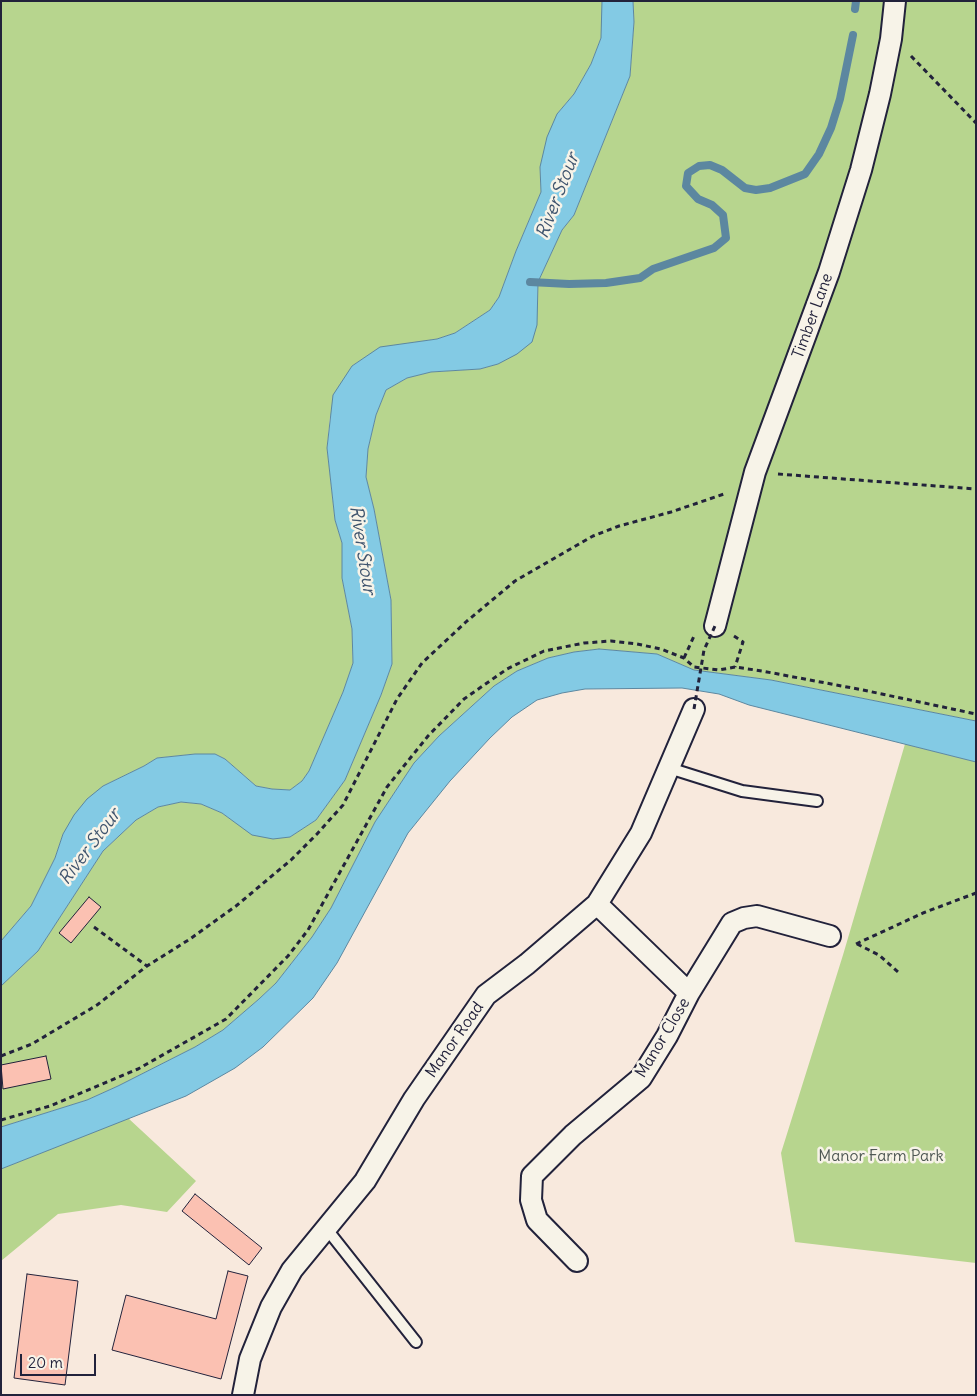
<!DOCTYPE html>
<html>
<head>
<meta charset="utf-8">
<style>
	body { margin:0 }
	#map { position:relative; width:977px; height:1396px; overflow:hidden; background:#f8e9dd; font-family:Delius,sans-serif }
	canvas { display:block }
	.frame { position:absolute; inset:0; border:2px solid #22223b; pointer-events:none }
	.scale { position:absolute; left:20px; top:1354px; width:76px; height:22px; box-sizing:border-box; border:2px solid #22223b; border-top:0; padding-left:6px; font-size:15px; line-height:18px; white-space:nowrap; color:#22223b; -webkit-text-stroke:4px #f7f3e8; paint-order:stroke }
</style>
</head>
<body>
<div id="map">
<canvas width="977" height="1396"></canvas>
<div class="frame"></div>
<div class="scale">20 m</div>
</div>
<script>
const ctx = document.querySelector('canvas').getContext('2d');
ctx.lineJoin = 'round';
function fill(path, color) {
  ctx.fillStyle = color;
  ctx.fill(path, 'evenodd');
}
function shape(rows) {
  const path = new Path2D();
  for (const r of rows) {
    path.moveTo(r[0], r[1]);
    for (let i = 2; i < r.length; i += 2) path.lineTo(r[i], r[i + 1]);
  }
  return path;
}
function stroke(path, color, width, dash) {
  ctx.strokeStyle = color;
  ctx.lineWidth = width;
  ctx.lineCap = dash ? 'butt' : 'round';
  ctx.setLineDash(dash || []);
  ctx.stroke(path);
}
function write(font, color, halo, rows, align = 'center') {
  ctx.font = font + ' Delius,sans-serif';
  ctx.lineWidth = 5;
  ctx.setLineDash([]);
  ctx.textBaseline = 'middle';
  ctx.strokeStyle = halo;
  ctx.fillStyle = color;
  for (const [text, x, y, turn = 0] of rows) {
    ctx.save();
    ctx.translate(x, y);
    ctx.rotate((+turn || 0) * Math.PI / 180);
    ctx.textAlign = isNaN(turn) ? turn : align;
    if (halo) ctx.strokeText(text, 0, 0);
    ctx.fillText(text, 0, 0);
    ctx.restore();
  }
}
fill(shape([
	[1,1,602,1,603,12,601,38,591,64,574,94,557,114,540,167,541,192,516,251,499,297,490,310,455,333,437,339,380,348,352,366,330,417,327,448,330,474,335,520,342,543,342,578,352,629,353,663,343,692,309,771,302,781,290,790,272,789,256,786,225,759,215,754,195,754,157,758,144,766,103,786,63,834,55,858,31,906,1,941],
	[633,1,976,1,976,721,771,680,694,670,657,654,599,649,574,652,548,658,517,671,494,686,439,736,414,763,375,822,331,908,312,937,276,983,259,999,223,1030,195,1047,118,1086,87,1100,1,1127,1,986,38,951,103,851,136,820,158,807,181,802,201,804,222,813,253,835,290,837,316,820,345,780,381,695,392,664,391,600,374,509,366,477,368,449,376,415,386,390,407,378,431,372,480,369,498,364,538,305,538,282,562,230,574,215,630,76,634,22],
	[905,744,976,762,976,1263,795,1242,781,1153,843,955],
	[128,1118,196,1181,167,1212,121,1205,58,1214,1,1261,1,1169]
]), '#b7d58e');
const water = shape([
	[602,1,633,1,634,22,630,76,574,215,562,230,538,282,537,325,532,342,517,354,498,364,480,369,431,372,407,378,386,390,376,415,368,449,366,477,374,509,391,600,392,664,381,695,345,780,316,820,290,837,273,839,252,835,222,813,201,804,181,802,158,807,136,820,103,851,38,951,1,986,1,941,31,906,55,858,63,834,74,815,87,799,103,786,144,766,157,758,195,754,215,754,225,759,256,786,272,789,290,790,302,781,309,771,343,692,353,663,352,629,342,578,342,543,335,520,327,448,333,395,352,366,380,347,437,339,455,333,490,310,499,297,516,251,541,192,540,167,547,137,557,114,574,94,591,64,601,38,602,1],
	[599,649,657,654,694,670,771,680,976,721,976,762,749,705,719,694,682,688,585,689,562,693,537,700,512,717,490,738,450,781,408,833,337,963,313,998,263,1047,235,1068,186,1096,1,1169,1,1127,87,1100,118,1086,195,1047,223,1030,259,999,276,983,312,937,331,908,375,822,414,763,439,736,494,686,517,671,548,658,574,652,599,649]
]);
fill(water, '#83cae4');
stroke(water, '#5c87a0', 1);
stroke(shape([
	[855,9,856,1],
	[530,282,569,284,606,283,640,278,653,269,714,248,726,238,723,215,712,205,698,199,686,186,688,173,699,166,710,165,722,170,745,188,756,190,770,188,805,174,819,154,831,128,840,99,853,35]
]), '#5c87a0', 8);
const building = shape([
	[89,897,101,907,71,943,59,933,89,897],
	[46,1056,51,1079,3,1089,1,1065,46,1056],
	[195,1194,262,1248,249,1265,182,1211,195,1194],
	[228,1271,248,1276,221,1379,112,1350,126,1295,216,1319,228,1271],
	[27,1274,78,1281,65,1385,14,1378,27,1274]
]);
fill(building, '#fbc1b2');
stroke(building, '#22223b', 1);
const service = shape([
	[669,768,742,791,817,801],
	[326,1228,416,1342]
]);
const minor = shape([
	[715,626,755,472,829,272,861,170,880,94,891,39,895,1],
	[597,904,689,993],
	[577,1261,537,1220,531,1200,532,1176,573,1135,641,1078,667,1036,689,993,732,923,744,918,757,916,830,936],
	[243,1395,250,1359,271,1307,292,1270,365,1181,414,1099,486,995,527,964,597,904,641,833,694,709]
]);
stroke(service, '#22223b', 14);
stroke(minor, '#22223b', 24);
stroke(shape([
	[911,56,976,123],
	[778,474,976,489],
	[734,636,743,642,735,667],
	[684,658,694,636],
	[94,927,147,966],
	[856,944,923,913,976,893],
	[857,944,879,955,898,972],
	[1,1056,32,1044,97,1005,147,966,190,939,236,906,291,860,317,834,343,805,397,699,422,663,467,621,515,581,593,536,619,526,671,512,727,493],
	[1,1120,50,1106,138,1069,226,1019,288,956,308,930,387,787,428,736,464,699,507,669,544,651,584,643,611,641,637,644,661,649,684,658,694,667,719,670,735,667,762,671,863,690,976,714]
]), '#22223b', 3, [5, 4]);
stroke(service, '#f7f3e8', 10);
stroke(minor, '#f7f3e8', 20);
stroke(shape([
	[694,709,704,650,715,626]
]), '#22223b', 3, [5, 4]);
write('16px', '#22223b', '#f7f3e8', [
	["Timber Lane",813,316,-70],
	["Manor Close",663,1038,-59],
	["Manor Road",455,1040,-55]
]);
write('16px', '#4f5854', '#f7f3e8', [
	["Manor Farm Park",881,1156]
]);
write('italic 18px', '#3f546e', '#f7f3e8', [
	["River Stour",558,196,-69],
	["River Stour",362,550,81],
	["River Stour",90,847,-53]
]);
</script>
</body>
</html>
